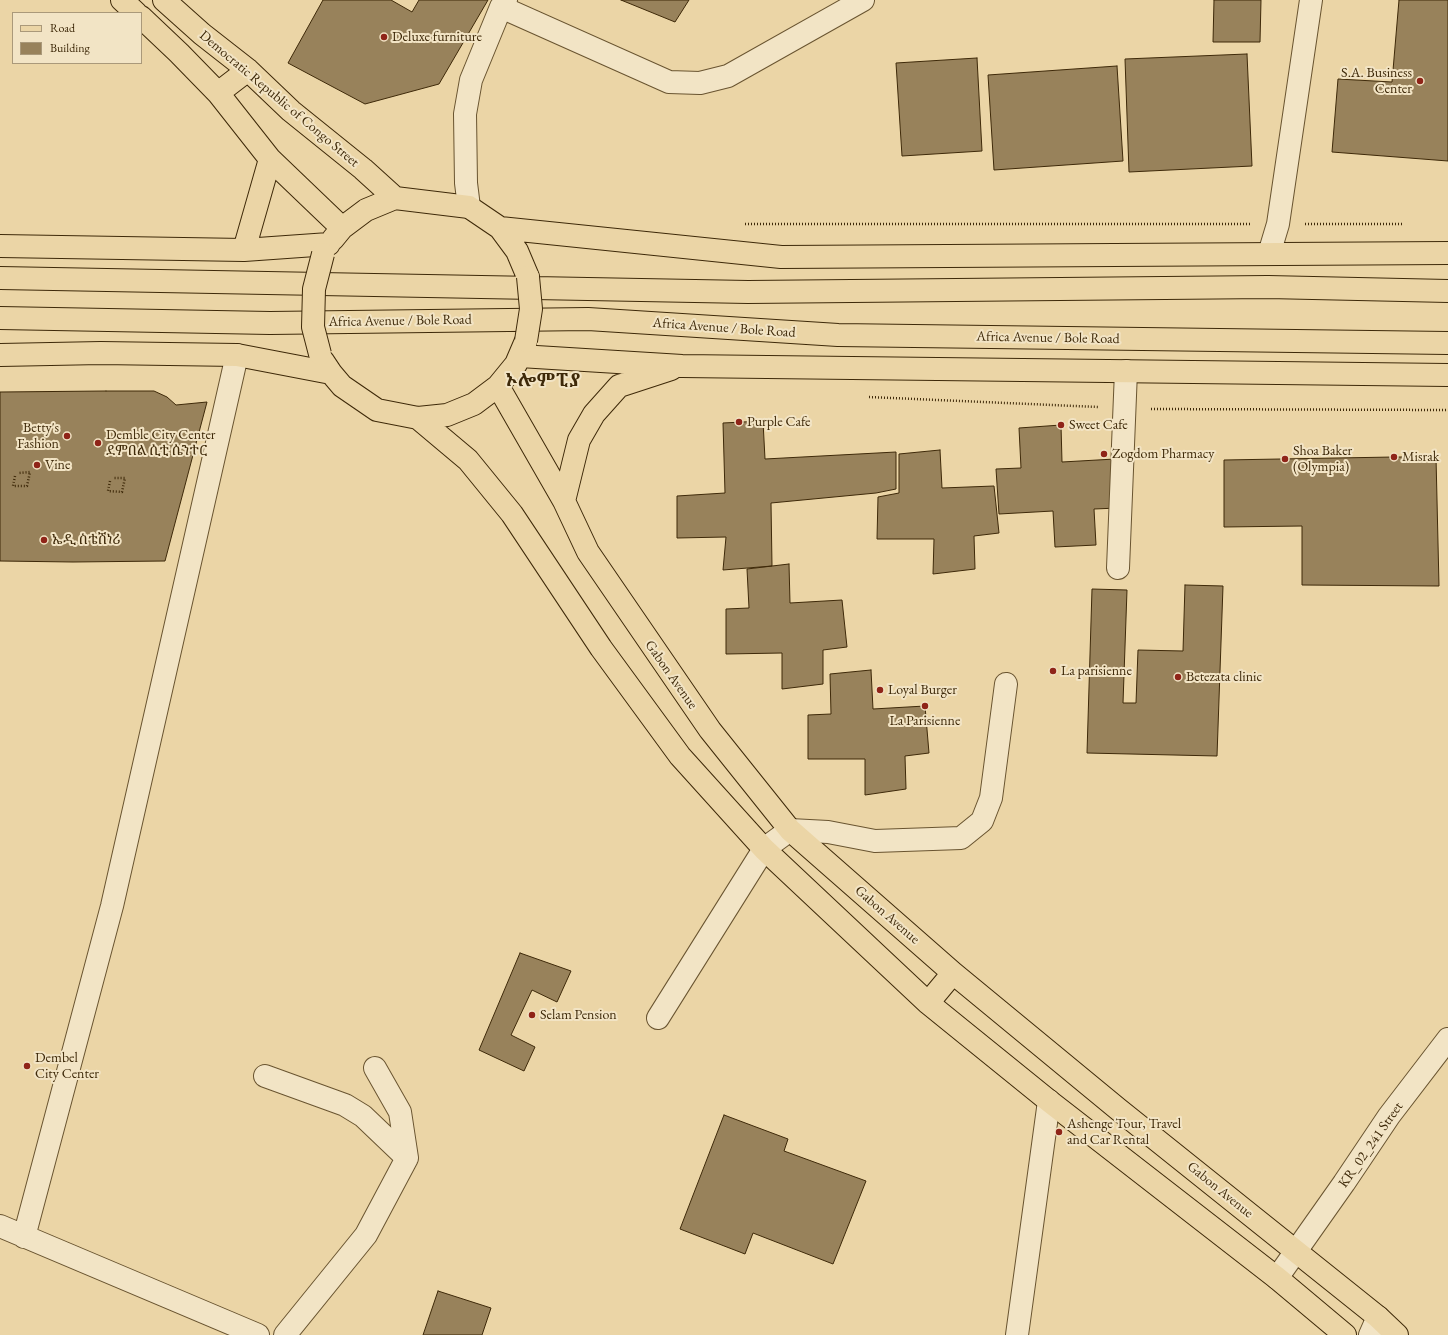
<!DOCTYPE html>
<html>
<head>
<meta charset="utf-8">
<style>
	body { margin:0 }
	#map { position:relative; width:1448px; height:1335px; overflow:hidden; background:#ebd5a6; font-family:"EB Garamond",serif }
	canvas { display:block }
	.legend { position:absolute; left:12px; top:12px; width:130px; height:52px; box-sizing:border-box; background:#f2e4c5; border:1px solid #aa997a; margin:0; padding:5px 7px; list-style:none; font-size:12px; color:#3e2909 }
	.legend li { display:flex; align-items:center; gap:8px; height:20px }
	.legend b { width:20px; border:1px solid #aa997a }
</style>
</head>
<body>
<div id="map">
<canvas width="1448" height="1335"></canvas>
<ul class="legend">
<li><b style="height:5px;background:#ebd5a6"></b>Road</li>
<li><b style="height:11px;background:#98825b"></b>Building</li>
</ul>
</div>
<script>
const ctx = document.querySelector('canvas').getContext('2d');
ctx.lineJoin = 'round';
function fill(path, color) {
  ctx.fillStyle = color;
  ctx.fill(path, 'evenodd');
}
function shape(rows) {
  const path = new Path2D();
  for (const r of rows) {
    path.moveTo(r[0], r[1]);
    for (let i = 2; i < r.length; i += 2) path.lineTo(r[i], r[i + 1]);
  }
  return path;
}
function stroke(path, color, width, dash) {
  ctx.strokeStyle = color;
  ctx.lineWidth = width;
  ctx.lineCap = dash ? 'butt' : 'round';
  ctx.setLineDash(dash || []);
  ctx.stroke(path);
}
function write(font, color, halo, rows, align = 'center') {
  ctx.font = font + ' "EB Garamond","Noto Serif Ethiopic",serif';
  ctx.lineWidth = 4;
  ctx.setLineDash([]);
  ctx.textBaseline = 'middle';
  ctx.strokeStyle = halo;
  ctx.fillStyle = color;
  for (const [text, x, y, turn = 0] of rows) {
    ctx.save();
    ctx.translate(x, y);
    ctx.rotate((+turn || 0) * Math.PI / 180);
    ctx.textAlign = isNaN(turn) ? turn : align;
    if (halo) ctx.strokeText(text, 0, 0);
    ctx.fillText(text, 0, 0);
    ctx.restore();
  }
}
const building = shape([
	[323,0,391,0,412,12,419,0,488,0,439,84,365,104,288,63,323,0],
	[621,0,689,0,675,22,621,0],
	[1214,0,1261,0,1260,42,1213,42,1214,0],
	[1399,0,1448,0,1448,161,1332,152,1338,79,1392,82,1399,0],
	[1247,54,1252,166,1129,172,1125,59,1247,54],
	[977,58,982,151,902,156,896,63,977,58],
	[1117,66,1123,161,994,170,988,75,1117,66],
	[106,391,154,391,167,397,176,405,207,402,165,561,73,562,0,561,0,392,106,391],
	[763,421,765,459,896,452,896,489,876,493,771,503,772,566,723,570,726,537,677,538,677,496,725,493,723,423,763,421],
	[1061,425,1062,462,1115,459,1118,508,1094,509,1096,545,1055,547,1053,511,999,514,996,469,1021,468,1019,428,1061,425],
	[940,450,942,488,994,486,999,533,974,536,975,569,933,574,934,539,877,539,878,497,899,493,899,454,940,450],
	[1394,457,1436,457,1439,586,1302,585,1302,526,1224,527,1224,460,1394,457],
	[789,564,790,603,842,600,847,647,823,650,823,684,782,689,782,653,726,654,726,609,749,608,747,569,789,564],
	[1185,585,1223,586,1217,756,1087,753,1092,589,1127,590,1123,703,1136,703,1138,650,1183,651,1185,585],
	[871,670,873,709,925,706,929,753,905,756,906,789,865,795,865,759,808,759,808,715,831,714,830,674,871,670],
	[520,953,571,971,557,1002,532,990,511,1035,535,1047,524,1071,479,1050,520,953],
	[724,1115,788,1139,784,1151,866,1181,833,1264,753,1233,745,1254,680,1229,724,1115],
	[438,1291,491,1308,482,1335,423,1335,438,1291]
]);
fill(building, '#98825b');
stroke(building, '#3e2909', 1);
const minor = shape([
	[501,7,669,82,700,83,728,76,863,0],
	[469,207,466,183,465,114,471,80,501,7,506,0],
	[1269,254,1278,224,1311,0],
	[1118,568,1126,371],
	[658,1018,764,849,790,830,828,832,875,841,961,838,982,821,991,798,1006,684],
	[265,1076,345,1105,363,1116,407,1158],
	[0,1226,258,1335],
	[24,1237,112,906,237,355],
	[1277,1278,1344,1183,1389,1116,1448,1039],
	[285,1335,366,1235,407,1158,400,1112,375,1068],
	[1017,1335,1049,1101],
	[1370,1335,1378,1317]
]);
const major = shape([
	[122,0,136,13],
	[164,0,202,34,248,70,291,111,363,169,395,198],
	[141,17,179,53,218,93,270,159,342,228],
	[218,93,248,70],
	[500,228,781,257,1448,253],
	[333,239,342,228,366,210,395,198,469,207,500,228,517,251,528,277],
	[0,246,244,250,329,244],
	[244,250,270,159],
	[0,278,748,292,1268,287,1448,291],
	[0,318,270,323,588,319,838,335,1448,343],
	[0,355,101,353,237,355,331,373],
	[520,356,682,366,1448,375],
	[323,361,331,373,342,386,377,410,418,418,447,415,474,404,498,386,516,364,525,343],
	[498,386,564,501,588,552,710,730,790,830,953,973,1118,1109,1378,1317,1397,1335],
	[418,418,468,460,512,514,601,648,680,756,764,849,928,1003,1049,1101,1277,1278,1345,1335],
	[564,501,579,440,594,414,619,386,671,369],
	[928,1003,953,973]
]);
stroke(minor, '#695430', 24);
stroke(major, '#3e2909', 24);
stroke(shape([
	[745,224,1250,224],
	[1305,224,1402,224],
	[869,397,1098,407],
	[1151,409,1448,410],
	[15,476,13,486,27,486,30,472,19,473],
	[110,481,108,491,122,492,125,478,114,478]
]), '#3e2909', 2.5, [1, 2]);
stroke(minor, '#f2e4c5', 22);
stroke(major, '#ebd5a6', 22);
const majorBridge = shape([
	[526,341,531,309,528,277],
	[320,354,313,327,314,289,323,254]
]);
stroke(majorBridge, '#3e2909', 24, []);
stroke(majorBridge, '#ebd5a6', 22);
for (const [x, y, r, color] of [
	[384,37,4,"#8f2418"],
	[1420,81,4,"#8f2418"],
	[739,422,4,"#8f2418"],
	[1061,425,4,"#8f2418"],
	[67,436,4,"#8f2418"],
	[98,443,4,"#8f2418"],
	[1104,454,4,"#8f2418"],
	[1394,457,4,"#8f2418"],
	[1285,459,4,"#8f2418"],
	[37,465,4,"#8f2418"],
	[44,540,4,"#8f2418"],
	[1053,671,4,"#8f2418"],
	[1178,677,4,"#8f2418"],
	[880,690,4,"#8f2418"],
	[925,706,4,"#8f2418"],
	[532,1015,4,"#8f2418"],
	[27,1066,4,"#8f2418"],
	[1059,1132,4,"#8f2418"]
]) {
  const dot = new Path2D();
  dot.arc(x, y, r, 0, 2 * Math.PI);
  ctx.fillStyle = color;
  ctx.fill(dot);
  stroke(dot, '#f2e4c5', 1.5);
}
write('14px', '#3e2909', '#f2e4c5', [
	["Deluxe furniture",392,37],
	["S.A. Business",1412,73,"right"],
	["Center",1412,89,"right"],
	["Purple Cafe",747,422],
	["Sweet Cafe",1069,425],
	["Betty's",59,428,"right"],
	["Fashion",59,444,"right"],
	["Demble City Center",106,435],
	["ደምበል ሲቲ ሴንተር",106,451],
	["Shoa Baker",1293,451],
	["(Olympia)",1293,467],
	["Zogdom Pharmacy",1112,454],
	["Misrak",1402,457],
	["Vine",45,465],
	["ኤዲ ስቴሽነሪ",52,540],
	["La parisienne",1061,671],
	["Betezata clinic",1186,677],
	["Loyal Burger",888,690],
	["La Parisienne",925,721,"center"],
	["Selam Pension",540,1015],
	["Dembel",35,1058],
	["City Center",35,1074],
	["Ashenge Tour, Travel",1067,1124],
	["and Car Rental",1067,1140]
], 'left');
write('14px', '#3e2909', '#f2e4c5', [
	["Democratic Republic of Congo Street",279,99,40],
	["Africa Avenue / Bole Road",400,321,-1],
	["Africa Avenue / Bole Road",724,328,4],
	["Africa Avenue / Bole Road",1048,338,1],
	["Gabon Avenue",671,675,55],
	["Gabon Avenue",887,915,41],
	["KR_02_241 Street",1371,1145,-55],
	["Gabon Avenue",1220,1190,39]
]);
write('bold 18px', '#3e2909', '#f2e4c5', [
	["ኦሎምፒያ",543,381]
]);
</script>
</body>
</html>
